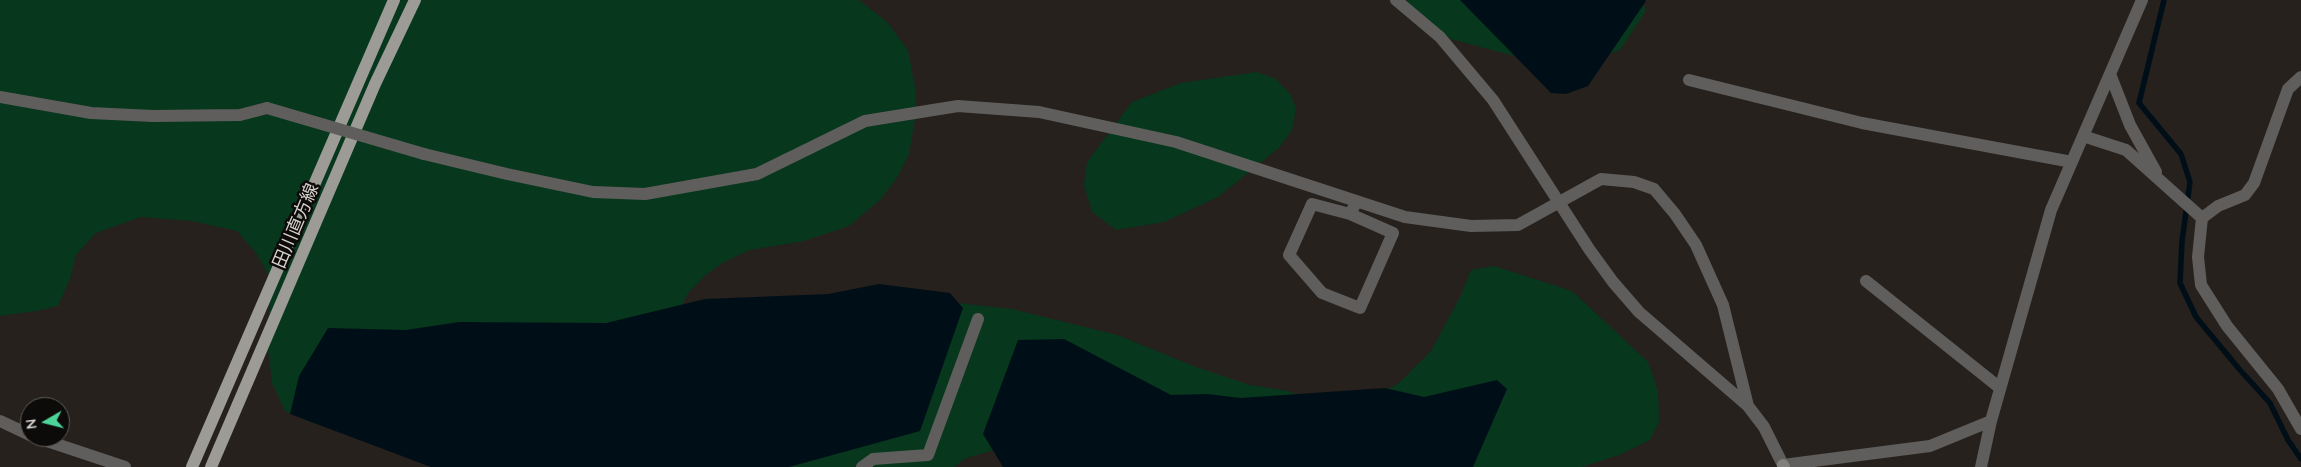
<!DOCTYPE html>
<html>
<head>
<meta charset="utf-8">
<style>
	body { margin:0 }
	#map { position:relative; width:2301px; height:467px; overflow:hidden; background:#26211d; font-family:Quicksand,sans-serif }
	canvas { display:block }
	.north { position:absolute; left:20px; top:397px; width:50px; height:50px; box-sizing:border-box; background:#0d0b09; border:1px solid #5d5b59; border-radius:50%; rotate:262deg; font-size:14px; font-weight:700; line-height:20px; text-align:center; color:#d6d2d0 }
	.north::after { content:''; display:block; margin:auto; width:18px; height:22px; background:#4cd49b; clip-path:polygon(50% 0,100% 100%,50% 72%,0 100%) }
</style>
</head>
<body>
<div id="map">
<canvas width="2301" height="467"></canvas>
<div class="north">N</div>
</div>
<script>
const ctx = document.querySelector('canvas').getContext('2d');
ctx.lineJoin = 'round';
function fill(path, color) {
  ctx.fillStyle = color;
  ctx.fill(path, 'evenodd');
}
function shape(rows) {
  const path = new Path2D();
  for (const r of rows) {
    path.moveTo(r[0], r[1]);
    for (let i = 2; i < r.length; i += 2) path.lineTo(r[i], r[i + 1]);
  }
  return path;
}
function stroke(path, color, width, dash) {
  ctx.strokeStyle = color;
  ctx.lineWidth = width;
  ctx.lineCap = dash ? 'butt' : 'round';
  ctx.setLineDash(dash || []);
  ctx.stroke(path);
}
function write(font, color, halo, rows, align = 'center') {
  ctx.font = font + ' Quicksand,"Noto Sans JP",sans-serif';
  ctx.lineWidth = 5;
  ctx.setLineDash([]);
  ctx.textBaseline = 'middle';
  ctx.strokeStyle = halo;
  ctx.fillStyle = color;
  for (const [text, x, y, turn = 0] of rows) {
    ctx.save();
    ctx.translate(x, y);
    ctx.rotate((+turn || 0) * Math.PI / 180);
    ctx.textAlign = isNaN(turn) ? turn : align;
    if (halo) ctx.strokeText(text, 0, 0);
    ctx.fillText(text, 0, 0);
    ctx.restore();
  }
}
fill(shape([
	[0,0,859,0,888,23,908,50,916,93,915,119,909,154,897,178,881,199,849,226,804,241,750,250,724,262,706,275,688,293,656,361,422,444,315,424,285,411,272,383,268,349,270,277,256,253,237,231,192,221,141,217,96,233,76,255,70,279,58,306,36,311,0,316],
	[1407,0,1642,0,1646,11,1620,50,1607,55,1525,59,1451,39,1412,11],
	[1257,72,1276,79,1291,95,1296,109,1292,130,1279,148,1218,197,1164,222,1116,230,1092,212,1084,185,1087,162,1132,102,1181,83],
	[1494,266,1572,291,1648,362,1658,391,1659,422,1650,440,1619,455,1582,467,1173,467,1003,447,964,459,954,467,664,467,957,303,1012,309,1117,335,1196,367,1250,385,1288,391,1319,404,1363,403,1399,383,1431,351,1460,297,1471,270]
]), '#07371c');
fill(shape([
	[1460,0,1645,0,1646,1,1588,86,1566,94,1551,93],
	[879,284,950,293,963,308,920,431,789,467,431,467,290,414,299,376,328,328,406,330,459,322,606,323,705,299,828,294],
	[1064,339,1171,395,1207,394,1241,398,1385,388,1424,397,1497,380,1507,389,1473,467,1003,467,983,434,1018,340]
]), '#000f17');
stroke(shape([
	[2164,0,2139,103,2181,154,2190,182,2182,241,2180,283,2196,317,2240,370,2270,403,2288,440,2301,459]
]), '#000f17', 5.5);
stroke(shape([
	[1396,0,1440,37,1493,100,1589,249,1613,282,1639,312,1748,406,1764,427,1783,465,1930,446,1991,421],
	[2110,74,2130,125,2156,172],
	[1689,80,1862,123,2072,162],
	[0,97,91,113,153,116,240,115,267,108],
	[2083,136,2126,150,2202,218,2198,257,2201,285,2227,326,2278,389,2301,429],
	[424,154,507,174,593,192,645,194,757,174,865,121,958,106,1039,112,1176,142,1405,217,1471,226,1518,225,1601,179,1634,182,1654,189,1675,214,1696,245,1723,305,1748,406],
	[1350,214,1393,233,1360,308,1322,293,1289,255,1312,204,1350,214,1357,201],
	[2202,218,2218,206,2245,195,2254,183,2288,89,2301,77],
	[1866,281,2000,388],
	[0,421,30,435],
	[35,437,125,467],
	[862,467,873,459,928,455,978,319],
	[1981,467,1991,421,2051,210,2142,0]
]), '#5f5e5c', 12);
stroke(shape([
	[1783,465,1784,467]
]), '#82807c', 12);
stroke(shape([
	[192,467,394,0],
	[211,467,375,84,415,0]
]), '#9c9b95', 12);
stroke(shape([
	[267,108,424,154]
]), '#5f5e5c', 12);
write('18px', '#d6d2d0', '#0d0b09', [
	["田川直方線",296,226,-67]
]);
</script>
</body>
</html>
